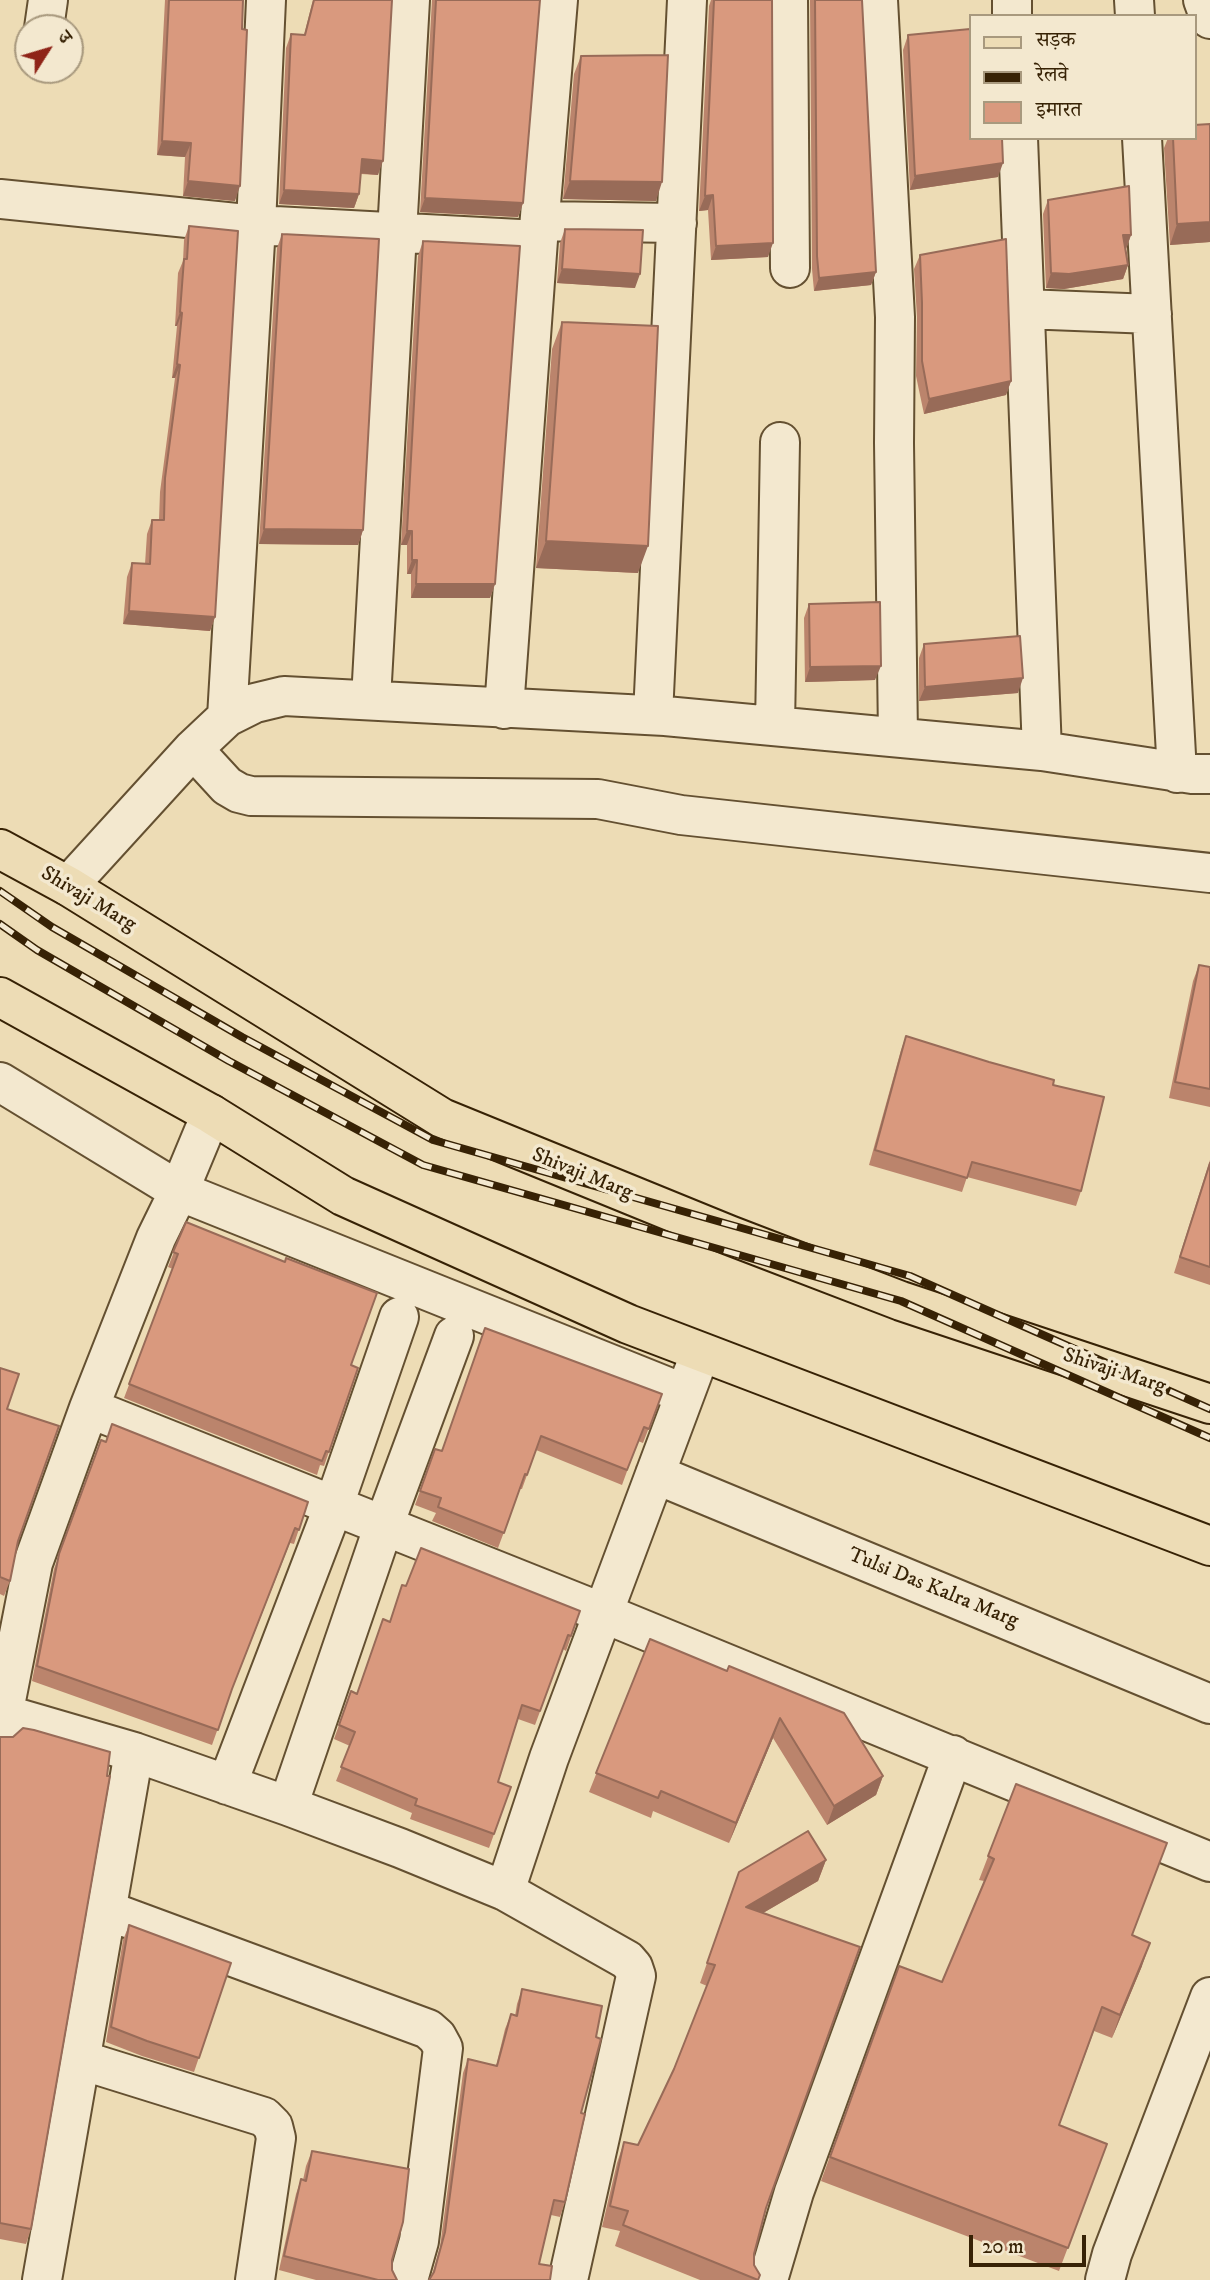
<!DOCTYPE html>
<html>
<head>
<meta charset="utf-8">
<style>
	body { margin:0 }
	#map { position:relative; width:1210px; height:2280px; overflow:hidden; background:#eddcb5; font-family:"IM FELL DW Pica","Noto Serif Devanagari",serif }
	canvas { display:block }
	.legend { position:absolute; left:969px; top:14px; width:228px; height:126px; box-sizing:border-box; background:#f3e8cf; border:2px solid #a8997e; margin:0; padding:9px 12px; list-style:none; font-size:21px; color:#372205 }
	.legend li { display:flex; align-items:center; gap:14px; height:35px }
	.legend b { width:35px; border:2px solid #a8997e }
	.north { position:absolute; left:14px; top:14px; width:70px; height:70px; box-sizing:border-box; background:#f3e8cf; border:2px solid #a8997e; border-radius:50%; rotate:53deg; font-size:19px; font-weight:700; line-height:28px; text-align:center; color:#372205 }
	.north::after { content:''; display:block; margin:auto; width:24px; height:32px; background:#8f2418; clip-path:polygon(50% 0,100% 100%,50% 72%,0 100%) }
	.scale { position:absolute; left:969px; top:2235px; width:117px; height:32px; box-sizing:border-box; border:4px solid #372205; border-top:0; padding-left:9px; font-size:21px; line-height:24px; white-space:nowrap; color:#372205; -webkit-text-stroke:5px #f3e8cf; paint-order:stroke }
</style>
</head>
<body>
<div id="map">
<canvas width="1210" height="2280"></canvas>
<ul class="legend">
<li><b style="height:9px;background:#eddcb5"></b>सड़क</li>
<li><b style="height:9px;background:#372205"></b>रेलवे</li>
<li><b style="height:19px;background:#d9997e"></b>इमारत</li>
</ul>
<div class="north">उ</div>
<div class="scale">20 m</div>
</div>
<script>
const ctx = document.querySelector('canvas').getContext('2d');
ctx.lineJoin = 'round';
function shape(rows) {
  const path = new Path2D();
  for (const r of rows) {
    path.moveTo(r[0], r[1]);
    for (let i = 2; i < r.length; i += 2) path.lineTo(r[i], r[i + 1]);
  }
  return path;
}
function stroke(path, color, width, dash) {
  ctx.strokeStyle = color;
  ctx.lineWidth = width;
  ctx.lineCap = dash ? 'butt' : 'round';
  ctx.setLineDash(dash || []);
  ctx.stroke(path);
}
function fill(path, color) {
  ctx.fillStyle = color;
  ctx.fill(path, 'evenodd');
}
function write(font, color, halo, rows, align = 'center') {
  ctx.font = font + ' "IM FELL DW Pica",serif';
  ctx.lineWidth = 7;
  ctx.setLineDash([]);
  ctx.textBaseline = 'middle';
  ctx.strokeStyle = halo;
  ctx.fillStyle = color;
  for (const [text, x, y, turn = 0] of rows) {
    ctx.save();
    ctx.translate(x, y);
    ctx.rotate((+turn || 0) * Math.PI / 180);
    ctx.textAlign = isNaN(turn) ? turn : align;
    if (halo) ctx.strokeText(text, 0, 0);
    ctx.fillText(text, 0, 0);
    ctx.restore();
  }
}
const minor = shape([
	[788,0,790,268],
	[878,0,895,317,894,443,898,736],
	[1012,0,1012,16],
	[1134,0,1135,16],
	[1203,0,1210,19],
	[44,28,48,0],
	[1018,138,1042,751],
	[1142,138,1177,773],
	[0,199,256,225,538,240],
	[540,221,677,223],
	[1024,309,1152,314],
	[371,699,410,0],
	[504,709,538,240,558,0],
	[653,715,687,0],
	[227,717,256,225,266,0],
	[775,726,780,442],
	[193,749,227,786,239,793,251,796,598,799,681,815,1210,873],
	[68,886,193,749,227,717,255,703,284,696,665,716,1042,751,1192,774,1210,774],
	[0,1082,179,1191,685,1394],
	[89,1408,603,1613,1210,1862],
	[655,1474,1210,1704],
	[0,1713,134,1752,288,1806,400,1848,505,1891,627,1960,633,1967,636,1976,568,2280],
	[0,1731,33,1563,89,1408,156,1238,179,1191,211,1114],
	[227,1785,334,1505,399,1317],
	[288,1806,384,1525,454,1336],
	[505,1891,549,1758,694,1370],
	[106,1910,428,2029,437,2037,443,2048,419,2241,408,2280],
	[81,2060,264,2117,273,2126,276,2138,255,2280],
	[42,2280,134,1752],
	[768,2280,794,2192,953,1755],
	[1105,2280,1112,2254,1210,1997]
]);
const major = shape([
	[0,849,68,886,442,1118,729,1235,901,1301,1210,1404],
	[0,997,211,1114,343,1196,628,1324,1210,1546]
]);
stroke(minor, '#645031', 42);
stroke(major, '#372205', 42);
stroke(minor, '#f3e8cf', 38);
stroke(major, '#eddcb5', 38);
const rail = shape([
	[0,891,52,927,242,1037,433,1140,910,1276,1210,1409],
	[0,924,37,950,229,1061,423,1165,901,1301,1210,1438]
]);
stroke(rail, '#372205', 8);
stroke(rail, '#f3e8cf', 5, [16]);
fill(shape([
	[165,0,243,0,235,201,183,196,185,157,157,155],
	[313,0,392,0,378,175,361,174,359,194,354,208,279,204,286,48,291,34,304,35],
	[432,0,540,0,523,203,518,217,420,212],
	[711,0,772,0,768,257,711,260,708,210,699,211,709,6],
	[810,0,862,0,876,272,871,285,814,291,812,269],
	[908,35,998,177,910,190,903,50],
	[581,56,656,201,563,199,574,74],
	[1210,124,1210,242,1170,245,1164,148,1168,138,1194,138],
	[1048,200,1131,235,1126,249,1128,265,1123,279,1064,289,1046,288,1043,214],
	[189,226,215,617,210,631,123,624,127,577,132,563,145,564,147,534,152,520,159,520,160,492,175,378,172,378,177,326,175,326,178,273,183,261,184,240],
	[565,229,635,288,557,283,560,243],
	[282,234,363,530,358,545,259,544,277,248],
	[423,241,495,584,490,598,411,598,411,574,407,574,407,545,401,545,418,256],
	[920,255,1011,381,1006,395,924,414,916,376,917,317,914,269],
	[562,322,638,573,536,568,552,349],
	[809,604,875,680,805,682,804,618],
	[924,644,1018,693,919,701,919,658],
	[1199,965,1210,967,1210,1107,1169,1098,1193,981],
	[906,1036,1053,1085,1081,1191,1076,1206,967,1177,962,1192,869,1165,901,1050],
	[1210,1160,1210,1285,1174,1273],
	[186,1222,351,1365,358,1368,324,1466,320,1465,317,1475,124,1398,173,1269,168,1267],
	[0,1368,7,1409,18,1541,10,1581,4,1596,0,1594],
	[662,1394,643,1443,638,1441,622,1485,536,1450,522,1489,520,1489,498,1548,432,1521,436,1513,415,1505,435,1449,441,1451],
	[112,1424,308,1502,294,1544,290,1543,229,1697,212,1745,32,1681,54,1569,101,1440,106,1441],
	[402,1585,580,1611,566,1651,563,1649,535,1725,518,1719,498,1782,511,1787,489,1848,410,1819,412,1813,336,1781,350,1746,334,1739,351,1691,357,1694,390,1622],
	[650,1639,883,1776,876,1795,827,1825,773,1738,729,1843,653,1811,651,1818,589,1792],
	[0,1737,31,2229,26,2244,0,2239],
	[1016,1784,1132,1935,1142,1966,1112,2038,1094,2031,1059,2126,1107,2144,1059,2271,821,2181,899,1966,942,1982,984,1881,979,1880],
	[826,1860,818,1881,763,1913,766,2208,754,2254,754,2265,758,2280,700,2280,615,2246,620,2231,602,2227,617,2163,624,2142,638,2145,674,2069,707,1986,700,1983,739,1872],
	[129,1925,231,1963,194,2072,142,2056,106,2042,123,1940],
	[522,1989,581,2113,565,2202,560,2217,551,2215,539,2264,432,2275,440,2247,463,2073,468,2059,496,2066,505,2029,511,2014,515,2016,517,2004],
	[312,2151,392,2260,392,2270,397,2280,316,2280,279,2270,296,2194,301,2179,303,2180,306,2166]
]), '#bb846c');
fill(shape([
	[162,141,191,143,185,157,157,155],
	[362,159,383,161,378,175,357,173],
	[1003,163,998,177,910,190,915,176],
	[188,181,240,186,235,201,183,196],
	[570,181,662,182,656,201,563,199],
	[284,190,359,194,354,208,279,204],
	[713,195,708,210,699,211,705,196],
	[425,198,523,203,518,217,420,212],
	[1210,222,1210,242,1170,245,1177,224],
	[1123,235,1131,235,1126,249,1118,250],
	[773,243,768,257,711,260,716,246],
	[1128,265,1123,279,1064,289,1046,288,1051,273],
	[562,269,640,274,635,288,557,283],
	[876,272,871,285,814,291,819,278],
	[180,312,182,313,177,326,175,326],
	[177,364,180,365,175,378,172,378],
	[1011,381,1006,395,924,414,929,399],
	[264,529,363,530,358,545,259,544],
	[407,531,412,531,407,545,401,545],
	[546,541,648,546,638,573,536,568],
	[412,560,417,560,411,574,407,574],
	[416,584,495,584,490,598,411,598],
	[129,611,215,617,210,631,123,624],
	[881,666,875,680,805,682,810,667],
	[1023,678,1018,693,919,701,925,687],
	[780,1718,773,1738,729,1843,736,1823],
	[883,1776,876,1795,827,1825,834,1806],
	[826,1860,818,1881,739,1927,746,1907],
	[1150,1943,1142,1966,1112,2038,1120,2015]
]), '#986b58');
const building = shape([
	[169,0,243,0,242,29,247,30,240,186,188,181,191,143,162,141,169,0],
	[314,0,392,0,383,161,362,159,359,194,284,190,291,34,305,35,314,0],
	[436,0,540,0,523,203,425,198,436,0],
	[714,0,772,0,773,243,716,246,713,195,705,196,714,0],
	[815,0,862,0,876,272,819,278,817,256,815,0],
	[970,29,970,138,1002,138,1003,163,915,176,908,35,970,29],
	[668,55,662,182,570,181,581,56,668,55],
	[1210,124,1210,222,1177,224,1173,138,1194,138,1194,125,1210,124],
	[1129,186,1131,235,1123,235,1128,265,1069,274,1051,273,1048,200,1129,186],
	[189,226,238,231,215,617,129,611,132,563,150,564,152,520,164,520,165,478,180,365,177,364,182,313,180,312,184,259,187,259,189,226],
	[565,229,643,230,640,274,562,269,565,229],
	[282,234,379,239,363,530,264,529,282,234],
	[1006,239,1011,381,929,399,922,361,922,303,920,255,1006,239],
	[423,241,520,246,495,584,416,584,417,560,412,560,412,531,407,531,423,241],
	[562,322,658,326,648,546,546,541,562,322],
	[880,602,881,666,810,667,809,604,880,602],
	[1020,636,1023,678,925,687,924,644,1020,636],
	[1199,965,1210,967,1210,1089,1175,1082,1199,965],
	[906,1036,989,1062,1054,1080,1053,1085,1104,1097,1081,1191,972,1162,967,1178,875,1150,906,1036],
	[1210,1163,1210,1267,1180,1257,1210,1163],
	[186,1222,285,1262,286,1258,377,1293,351,1365,358,1368,329,1452,326,1451,322,1461,129,1384,178,1254,173,1252,186,1222],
	[485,1328,662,1394,649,1429,644,1427,627,1470,541,1436,527,1475,525,1474,504,1533,438,1507,441,1498,420,1491,435,1449,442,1451,485,1328],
	[0,1368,19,1374,7,1409,59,1426,18,1541,10,1581,0,1577,0,1368],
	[112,1424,308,1502,299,1530,295,1528,232,1689,218,1730,37,1666,59,1554,101,1440,106,1442,112,1424],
	[421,1548,580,1611,571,1636,568,1635,540,1711,522,1705,498,1782,511,1787,494,1834,415,1805,417,1799,341,1767,355,1732,339,1725,351,1691,357,1694,383,1619,390,1622,402,1585,406,1586,421,1548],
	[650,1639,727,1671,729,1666,844,1713,883,1776,834,1806,780,1718,736,1823,661,1791,658,1798,596,1773,650,1639],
	[23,1728,34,1730,110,1752,107,1776,110,1776,31,2229,0,2223,0,1737,13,1737,23,1728],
	[1016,1784,1167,1843,1132,1935,1150,1943,1120,2015,1102,2007,1059,2125,1107,2144,1068,2248,830,2157,899,1966,942,1982,994,1859,988,1856,1016,1784],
	[808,1831,826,1860,746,1907,860,1947,766,2208,754,2254,754,2265,760,2275,758,2280,623,2225,628,2211,610,2206,624,2142,638,2145,674,2069,715,1965,707,1963,739,1872,808,1831],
	[129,1925,231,1963,199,2058,147,2041,111,2027,129,1925],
	[522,1989,602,2006,596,2037,601,2039,581,2113,585,2114,565,2202,554,2200,539,2264,552,2266,550,2280,429,2280,434,2272,445,2232,468,2059,497,2066,511,2014,517,2016,522,1989],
	[312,2151,409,2169,403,2222,392,2260,392,2270,397,2280,378,2280,284,2256,301,2179,306,2181,312,2151]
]);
fill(building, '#d9997e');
stroke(building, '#986b58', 2);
write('21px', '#372205', '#f3e8cf', [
	["Shivaji Marg",88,900,31],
	["Shivaji Marg",582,1175,22],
	["Shivaji Marg",1114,1372,18],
	["Tulsi Das Kalra Marg",933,1589,22]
]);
</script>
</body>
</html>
